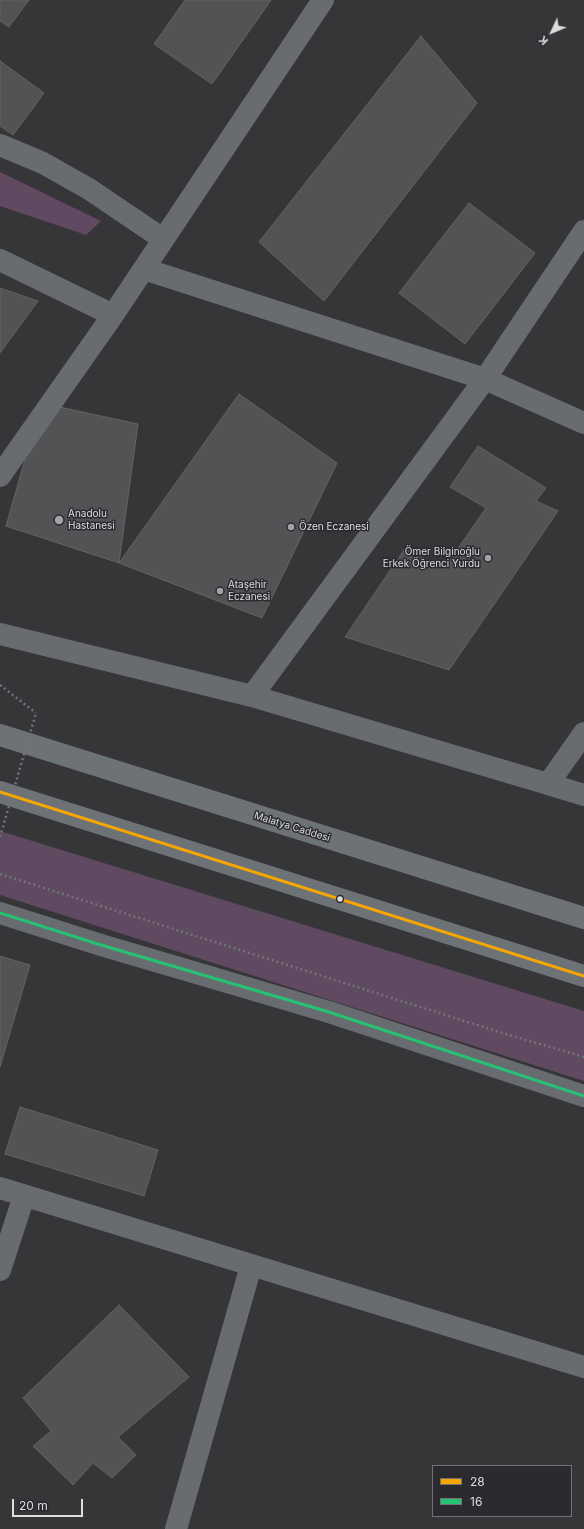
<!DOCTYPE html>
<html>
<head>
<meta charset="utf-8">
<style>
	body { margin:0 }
	#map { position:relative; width:584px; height:1529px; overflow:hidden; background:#363638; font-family:Inter,sans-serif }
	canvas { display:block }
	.legend { position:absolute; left:432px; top:1465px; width:140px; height:52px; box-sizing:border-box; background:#2b2b2f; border:1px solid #727275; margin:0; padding:5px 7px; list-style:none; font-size:12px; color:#dddddf }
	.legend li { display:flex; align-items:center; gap:8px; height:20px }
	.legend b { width:20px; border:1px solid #727275 }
	.north { position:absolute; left:532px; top:12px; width:40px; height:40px; -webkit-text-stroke:3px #2b2b2f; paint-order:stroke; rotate:226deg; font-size:11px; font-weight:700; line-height:16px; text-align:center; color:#dddddf }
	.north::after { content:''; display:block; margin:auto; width:14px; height:18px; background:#dddddf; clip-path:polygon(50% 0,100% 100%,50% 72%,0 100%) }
	.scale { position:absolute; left:12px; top:1499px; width:71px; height:18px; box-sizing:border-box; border:2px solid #dddddf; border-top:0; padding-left:5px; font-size:12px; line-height:14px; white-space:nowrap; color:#dddddf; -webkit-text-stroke:3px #2b2b2f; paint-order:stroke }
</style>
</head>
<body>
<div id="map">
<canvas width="584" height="1529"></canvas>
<ul class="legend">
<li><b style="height:5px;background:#f7a600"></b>28</li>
<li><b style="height:5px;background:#26c172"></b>16</li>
</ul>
<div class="north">K</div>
<div class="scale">20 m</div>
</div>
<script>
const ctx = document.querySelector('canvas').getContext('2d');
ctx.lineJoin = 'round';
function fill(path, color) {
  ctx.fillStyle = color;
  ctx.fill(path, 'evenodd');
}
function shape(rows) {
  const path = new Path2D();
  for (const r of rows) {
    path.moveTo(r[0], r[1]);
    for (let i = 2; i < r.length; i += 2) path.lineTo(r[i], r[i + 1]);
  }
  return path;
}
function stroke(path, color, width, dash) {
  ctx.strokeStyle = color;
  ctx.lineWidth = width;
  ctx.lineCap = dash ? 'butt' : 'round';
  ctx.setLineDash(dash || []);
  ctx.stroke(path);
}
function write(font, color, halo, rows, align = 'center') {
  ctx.font = font + ' Inter,sans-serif';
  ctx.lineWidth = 3;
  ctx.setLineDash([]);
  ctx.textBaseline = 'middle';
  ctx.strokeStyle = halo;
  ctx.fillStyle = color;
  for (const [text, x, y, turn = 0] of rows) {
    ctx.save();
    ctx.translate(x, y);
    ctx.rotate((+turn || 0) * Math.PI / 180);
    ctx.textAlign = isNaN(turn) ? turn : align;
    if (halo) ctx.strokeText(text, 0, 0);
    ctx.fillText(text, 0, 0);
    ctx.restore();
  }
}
fill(shape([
	[0,172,101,221,86,235,0,206],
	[0,831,584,1011,584,1081,0,895]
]), '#5f4a61');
const building = shape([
	[0,0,29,0,9,27,0,21,0,0],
	[185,0,271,0,212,84,154,44,185,0],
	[421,36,477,103,324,301,259,242,421,36],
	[0,61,44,93,13,135,0,126,0,61],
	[469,203,535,253,465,344,399,293,469,203],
	[0,288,38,301,0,353,0,288],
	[239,394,337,463,262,618,119,563,239,394],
	[41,403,138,424,119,563,6,526,41,403],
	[478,446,546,488,536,501,558,511,449,670,345,637,406,547,443,570,486,508,450,487,478,446],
	[0,956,30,965,0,1067,0,956],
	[20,1107,158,1150,144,1196,5,1154,20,1107],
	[119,1305,189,1377,118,1437,136,1455,112,1478,93,1463,73,1485,33,1446,51,1431,23,1398,119,1305]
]);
fill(building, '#535254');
stroke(building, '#636364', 1);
stroke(shape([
	[0,685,36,713],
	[0,874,496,1031,584,1057]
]), '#717479', 2.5, [2, 3]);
stroke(shape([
	[0,145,43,163,89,189,163,239],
	[0,260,113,315],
	[144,269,485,379,584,423],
	[0,476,113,315,323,0],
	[0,634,252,696,548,784,584,733],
	[252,696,485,379,584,231],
	[548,784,584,795],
	[0,913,101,945,329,1012,584,1096],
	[0,1188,584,1367],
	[0,1270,24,1196],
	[176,1529,251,1266]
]), '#686c71', 22);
stroke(shape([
	[0,735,584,918],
	[0,792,584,976]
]), '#6d7277', 22);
stroke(shape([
	[0,837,36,713]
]), '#717479', 2.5, [2, 3]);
stroke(shape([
	[0,792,584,976]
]), '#f7a600', 3);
stroke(shape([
	[0,913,101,945,329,1012,584,1096]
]), '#26c172', 3);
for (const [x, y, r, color] of [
	[59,520,5,"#a3a3a5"],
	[291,527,4,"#a3a3a5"],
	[488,558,4,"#a3a3a5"],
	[220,591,4,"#a3a3a5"],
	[340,899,3.5,"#dddddf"]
]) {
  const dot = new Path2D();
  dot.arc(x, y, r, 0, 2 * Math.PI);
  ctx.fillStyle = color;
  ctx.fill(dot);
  stroke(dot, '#2b2b2f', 1.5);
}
write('10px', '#dddddf', '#2b2b2f', [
	["Anadolu",68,514],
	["Hastanesi",68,526],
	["Özen Eczanesi",299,527],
	["Ömer Bilginoğlu",480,552,"right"],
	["Erkek Öğrenci Yurdu",480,564,"right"],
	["Ataşehir",228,585],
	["Eczanesi",228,597]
], 'left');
write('10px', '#dddddf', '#2b2b2f', [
	["Malatya Caddesi",292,827,17]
]);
</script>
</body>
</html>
